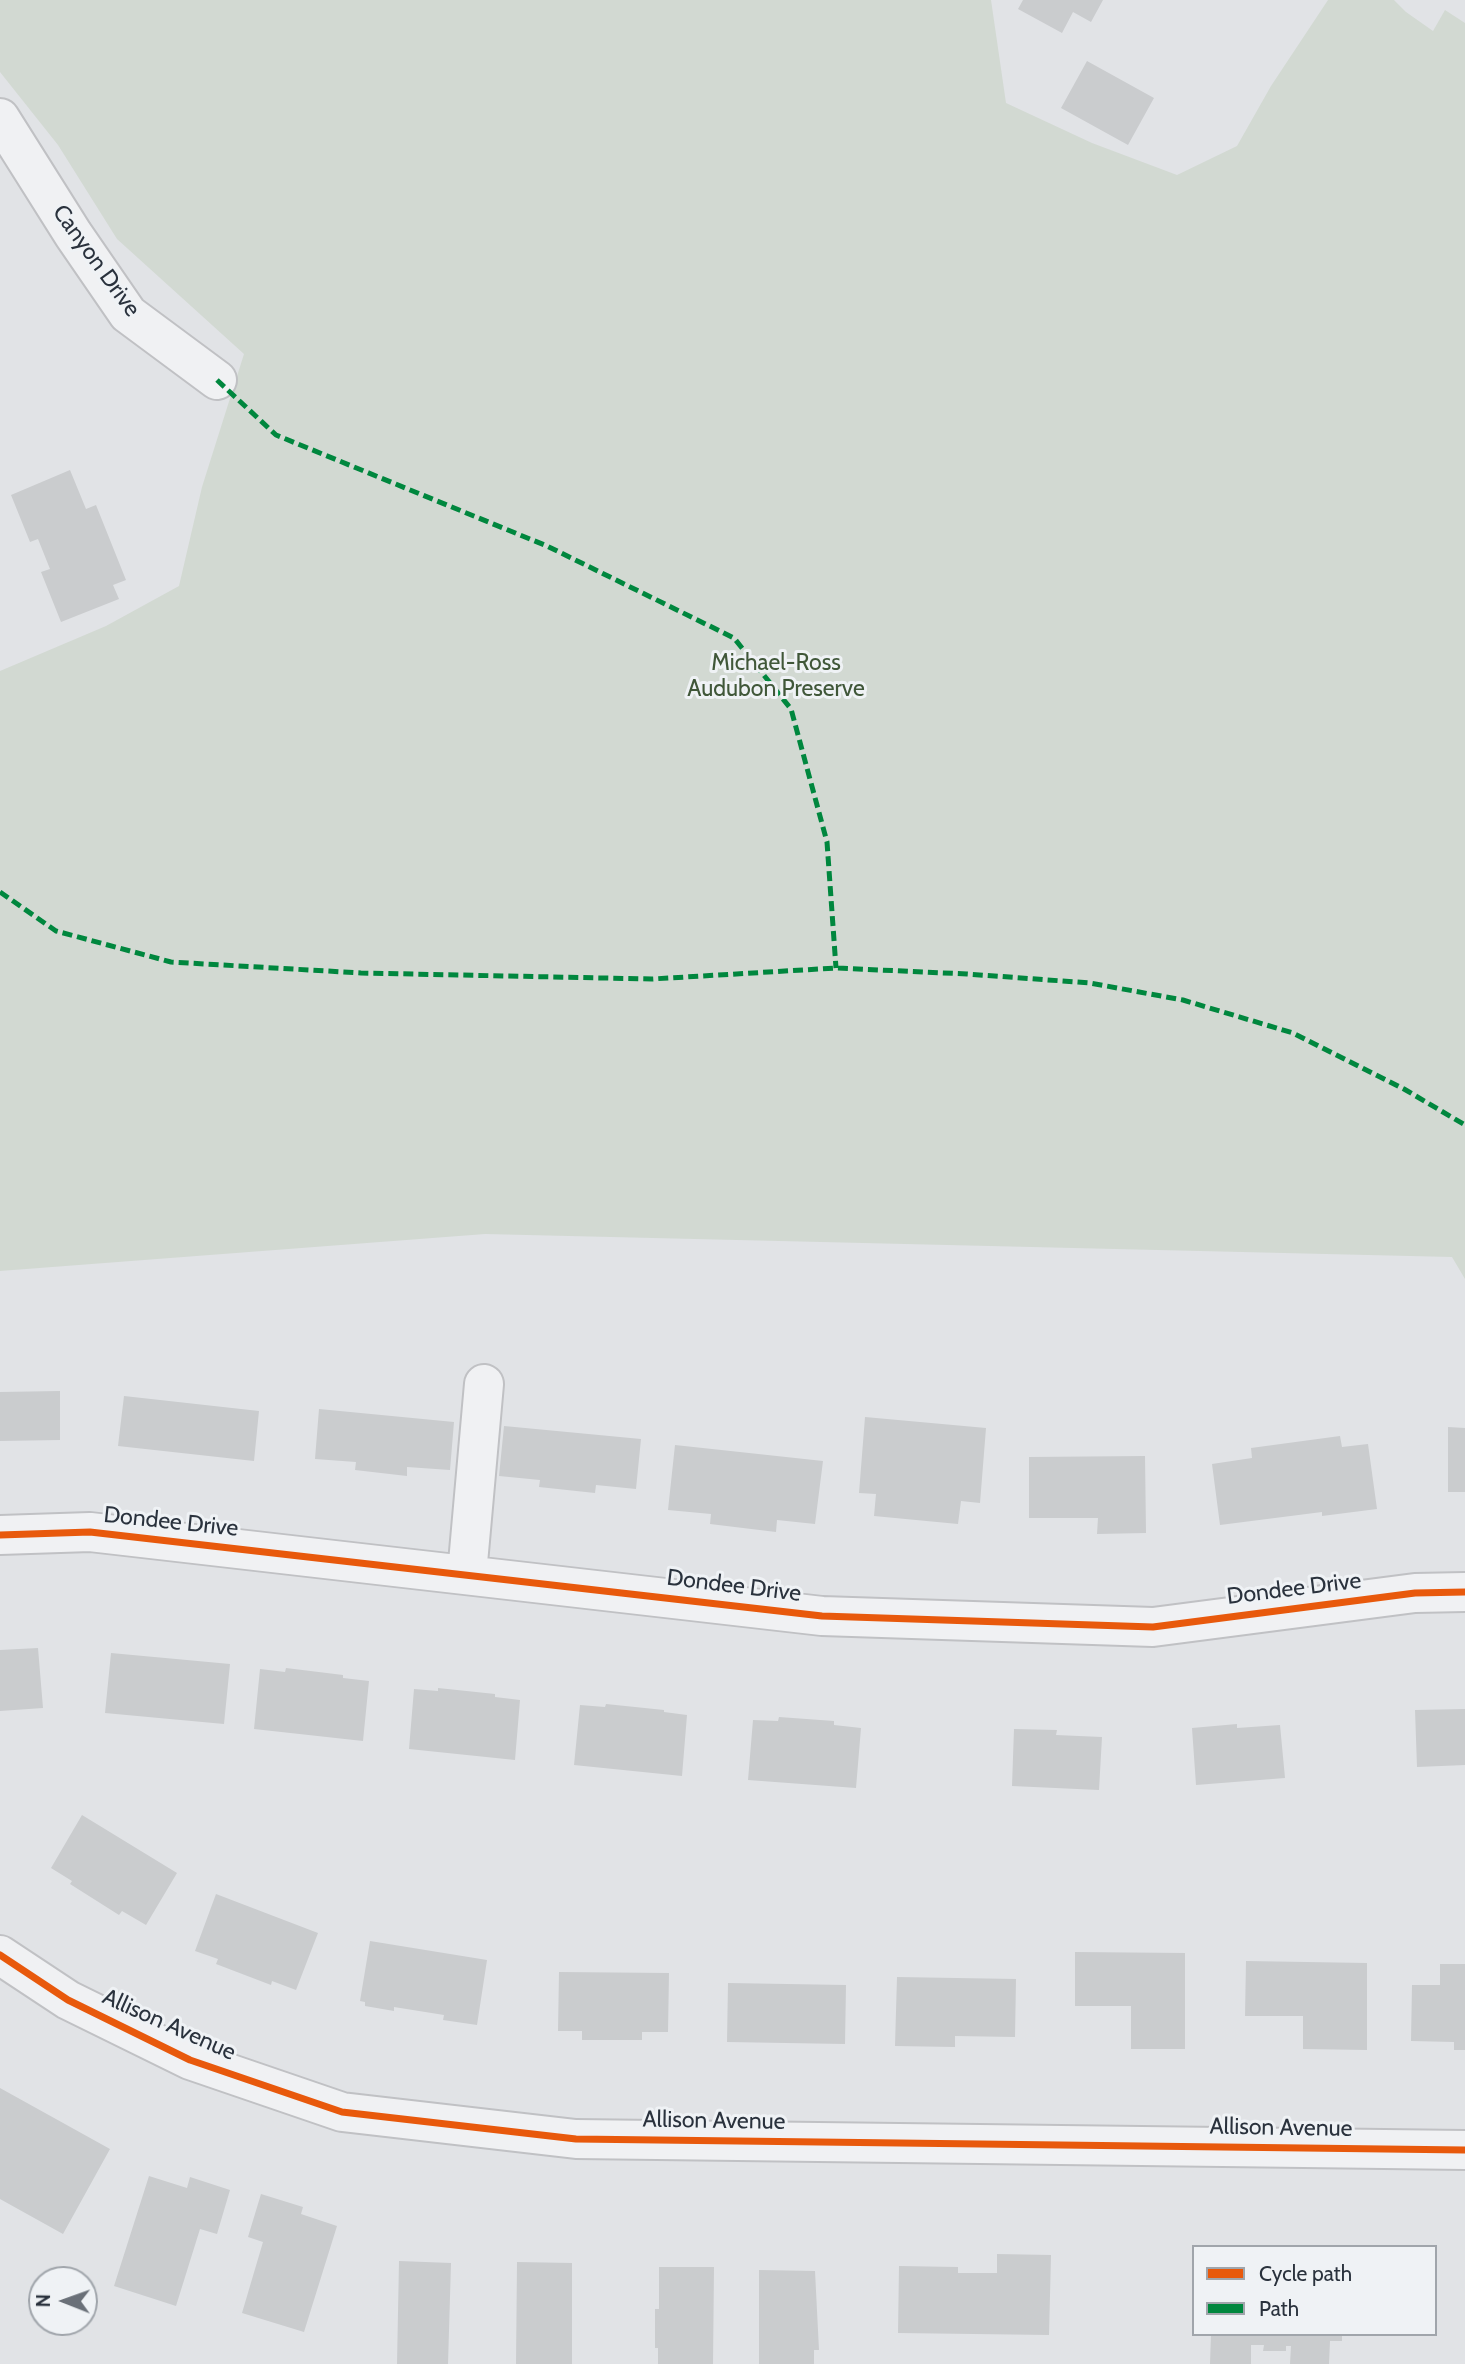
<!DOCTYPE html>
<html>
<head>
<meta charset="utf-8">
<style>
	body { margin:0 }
	#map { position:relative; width:1465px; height:2364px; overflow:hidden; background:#e1e3e6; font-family:Cabin,sans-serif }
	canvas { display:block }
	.legend { position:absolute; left:1192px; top:2245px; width:245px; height:91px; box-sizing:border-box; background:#eff2f5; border:2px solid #a0a5ab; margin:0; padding:9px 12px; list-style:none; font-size:21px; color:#2a323d }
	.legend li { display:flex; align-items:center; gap:14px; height:35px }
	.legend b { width:35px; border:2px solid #a0a5ab }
	.north { position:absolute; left:28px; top:2266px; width:70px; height:70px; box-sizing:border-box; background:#eff2f5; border:2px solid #a0a5ab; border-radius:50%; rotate:271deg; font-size:19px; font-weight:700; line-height:28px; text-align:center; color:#2a323d }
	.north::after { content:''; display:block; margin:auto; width:24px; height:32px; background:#6a7078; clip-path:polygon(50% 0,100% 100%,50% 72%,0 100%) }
</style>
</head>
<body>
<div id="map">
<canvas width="1465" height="2364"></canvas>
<ul class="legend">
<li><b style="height:9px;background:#e8590c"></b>Cycle path</li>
<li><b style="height:9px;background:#00873e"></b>Path</li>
</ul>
<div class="north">N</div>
</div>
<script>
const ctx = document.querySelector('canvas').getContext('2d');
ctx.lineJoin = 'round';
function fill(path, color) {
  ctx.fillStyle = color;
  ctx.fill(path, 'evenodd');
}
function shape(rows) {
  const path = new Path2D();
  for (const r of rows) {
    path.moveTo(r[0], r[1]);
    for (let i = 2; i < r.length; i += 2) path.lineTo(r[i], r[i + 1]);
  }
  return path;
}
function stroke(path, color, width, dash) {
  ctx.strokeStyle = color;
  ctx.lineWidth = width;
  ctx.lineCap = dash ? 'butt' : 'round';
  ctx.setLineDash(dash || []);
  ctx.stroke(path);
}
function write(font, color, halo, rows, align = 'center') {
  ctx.font = font + ' Cabin,sans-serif';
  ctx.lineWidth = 6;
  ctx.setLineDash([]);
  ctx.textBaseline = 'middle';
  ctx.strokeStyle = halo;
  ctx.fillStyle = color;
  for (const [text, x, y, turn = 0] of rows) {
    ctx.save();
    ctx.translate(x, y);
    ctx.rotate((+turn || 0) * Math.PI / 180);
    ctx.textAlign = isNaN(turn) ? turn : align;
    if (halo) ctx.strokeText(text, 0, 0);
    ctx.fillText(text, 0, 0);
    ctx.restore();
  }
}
fill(shape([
	[0,0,991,0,1006,103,1092,143,1177,175,1237,146,1271,86,1328,0,1394,0,1406,12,1433,31,1445,10,1465,23,1465,1279,1452,1257,485,1234,0,1271,0,671,106,626,179,586,202,487,244,354,117,239,58,145,0,72]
]), '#d2d9d2');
fill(shape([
	[1023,0,1103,0,1091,22,1073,12,1062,33,1018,9],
	[1087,61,1154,98,1128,145,1061,108],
	[70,470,86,509,96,505,126,580,113,585,119,599,61,622,41,572,50,569,38,539,30,542,11,495],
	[60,1391,60,1440,0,1441,0,1392],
	[124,1396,259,1411,254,1461,118,1446],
	[319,1409,454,1422,450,1470,407,1467,407,1476,355,1470,356,1462,315,1459],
	[865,1417,986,1428,980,1503,961,1501,958,1524,874,1516,876,1494,859,1493],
	[504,1426,641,1439,636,1489,596,1485,595,1493,539,1487,540,1480,499,1476],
	[1448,1427,1465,1428,1465,1492,1448,1492],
	[1340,1436,1342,1447,1368,1444,1377,1509,1322,1516,1322,1512,1220,1525,1212,1464,1252,1458,1251,1448],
	[675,1445,823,1461,815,1524,777,1520,776,1532,710,1524,711,1514,668,1510],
	[1145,1456,1146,1533,1097,1534,1098,1518,1029,1518,1029,1457],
	[38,1648,43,1708,0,1711,0,1650],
	[111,1653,230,1664,224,1724,105,1713],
	[286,1668,343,1675,343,1678,369,1681,363,1741,254,1729,260,1669,285,1672],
	[438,1688,495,1694,495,1697,520,1700,515,1760,409,1749,414,1689,438,1691],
	[606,1704,664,1710,664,1712,687,1715,682,1776,574,1765,580,1705,605,1707],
	[1465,1709,1465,1765,1417,1767,1415,1710],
	[779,1717,834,1721,834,1725,861,1728,856,1788,748,1780,753,1720,778,1721],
	[1237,1724,1237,1728,1280,1725,1285,1778,1196,1785,1192,1728],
	[1014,1729,1057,1730,1056,1735,1102,1737,1099,1790,1012,1786],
	[82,1815,177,1873,146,1925,122,1911,119,1915,70,1884,72,1881,51,1868],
	[216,1894,318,1933,296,1990,272,1981,271,1985,216,1964,218,1959,195,1951],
	[370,1941,487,1960,477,2025,443,2020,444,2015,394,2007,394,2011,365,2006,365,2002,360,2001],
	[1075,1952,1185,1953,1185,2049,1131,2049,1131,2006,1075,2006],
	[1246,1961,1367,1963,1367,2050,1303,2049,1303,2016,1245,2016],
	[1440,1964,1465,1964,1465,2050,1454,2050,1454,2042,1411,2041,1412,1985,1440,1985],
	[559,1972,669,1973,668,2032,642,2032,642,2040,582,2040,582,2031,558,2031],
	[897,1977,1016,1979,1015,2037,955,2036,955,2047,895,2046],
	[728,1983,846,1985,845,2044,727,2042],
	[0,2088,110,2149,63,2234,0,2199],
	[149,2176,187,2188,190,2177,230,2190,217,2234,200,2229,176,2306,114,2286],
	[261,2194,303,2207,301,2214,337,2226,304,2332,242,2313,263,2242,248,2237],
	[997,2254,1051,2255,1049,2335,898,2333,899,2266,958,2267,958,2273,997,2273],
	[399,2261,451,2263,448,2364,397,2364],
	[517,2262,572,2263,572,2364,516,2364],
	[659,2267,714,2267,713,2364,658,2364,658,2348,655,2348,655,2309,659,2309],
	[759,2270,815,2271,819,2350,814,2350,814,2364,759,2364],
	[1211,2334,1342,2334,1342,2341,1330,2341,1329,2364,1290,2364,1291,2346,1286,2346,1286,2351,1263,2351,1264,2345,1251,2345,1251,2364,1210,2364]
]), '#caccce');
const minor = shape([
	[0,118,73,234,128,314,217,380],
	[0,1535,90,1532,822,1616,1153,1627,1415,1593,1465,1592],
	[467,1574,484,1384],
	[0,1955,68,2000,190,2060,342,2112,576,2139,1465,2150]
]);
stroke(minor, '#c0c1c4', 42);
stroke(minor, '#f0f1f3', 38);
stroke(shape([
	[217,380,276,435,547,546,734,638,791,709,827,842,836,968],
	[0,892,56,931,171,962,361,973,652,979,836,968,967,974,1090,983,1183,1000,1293,1033,1404,1089,1465,1125]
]), '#00873e', 5, [10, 5]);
stroke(shape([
	[0,1535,90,1532,822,1616,1153,1627,1415,1593,1465,1592],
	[0,1955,68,2000,190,2060,342,2112,576,2139,1465,2150]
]), '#e8590c', 7);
write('23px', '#2a323d', '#eff2f5', [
	["Canyon Drive",96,261,54],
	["Dondee Drive",171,1522,6],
	["Dondee Drive",734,1586,7],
	["Dondee Drive",1294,1589,-7],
	["Allison Avenue",169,2025,24],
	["Allison Avenue",714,2121,1],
	["Allison Avenue",1281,2128,1]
]);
write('23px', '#405739', '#eff2f5', [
	["Michael-Ross",776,663],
	["Audubon Preserve",776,689]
]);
</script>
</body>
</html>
